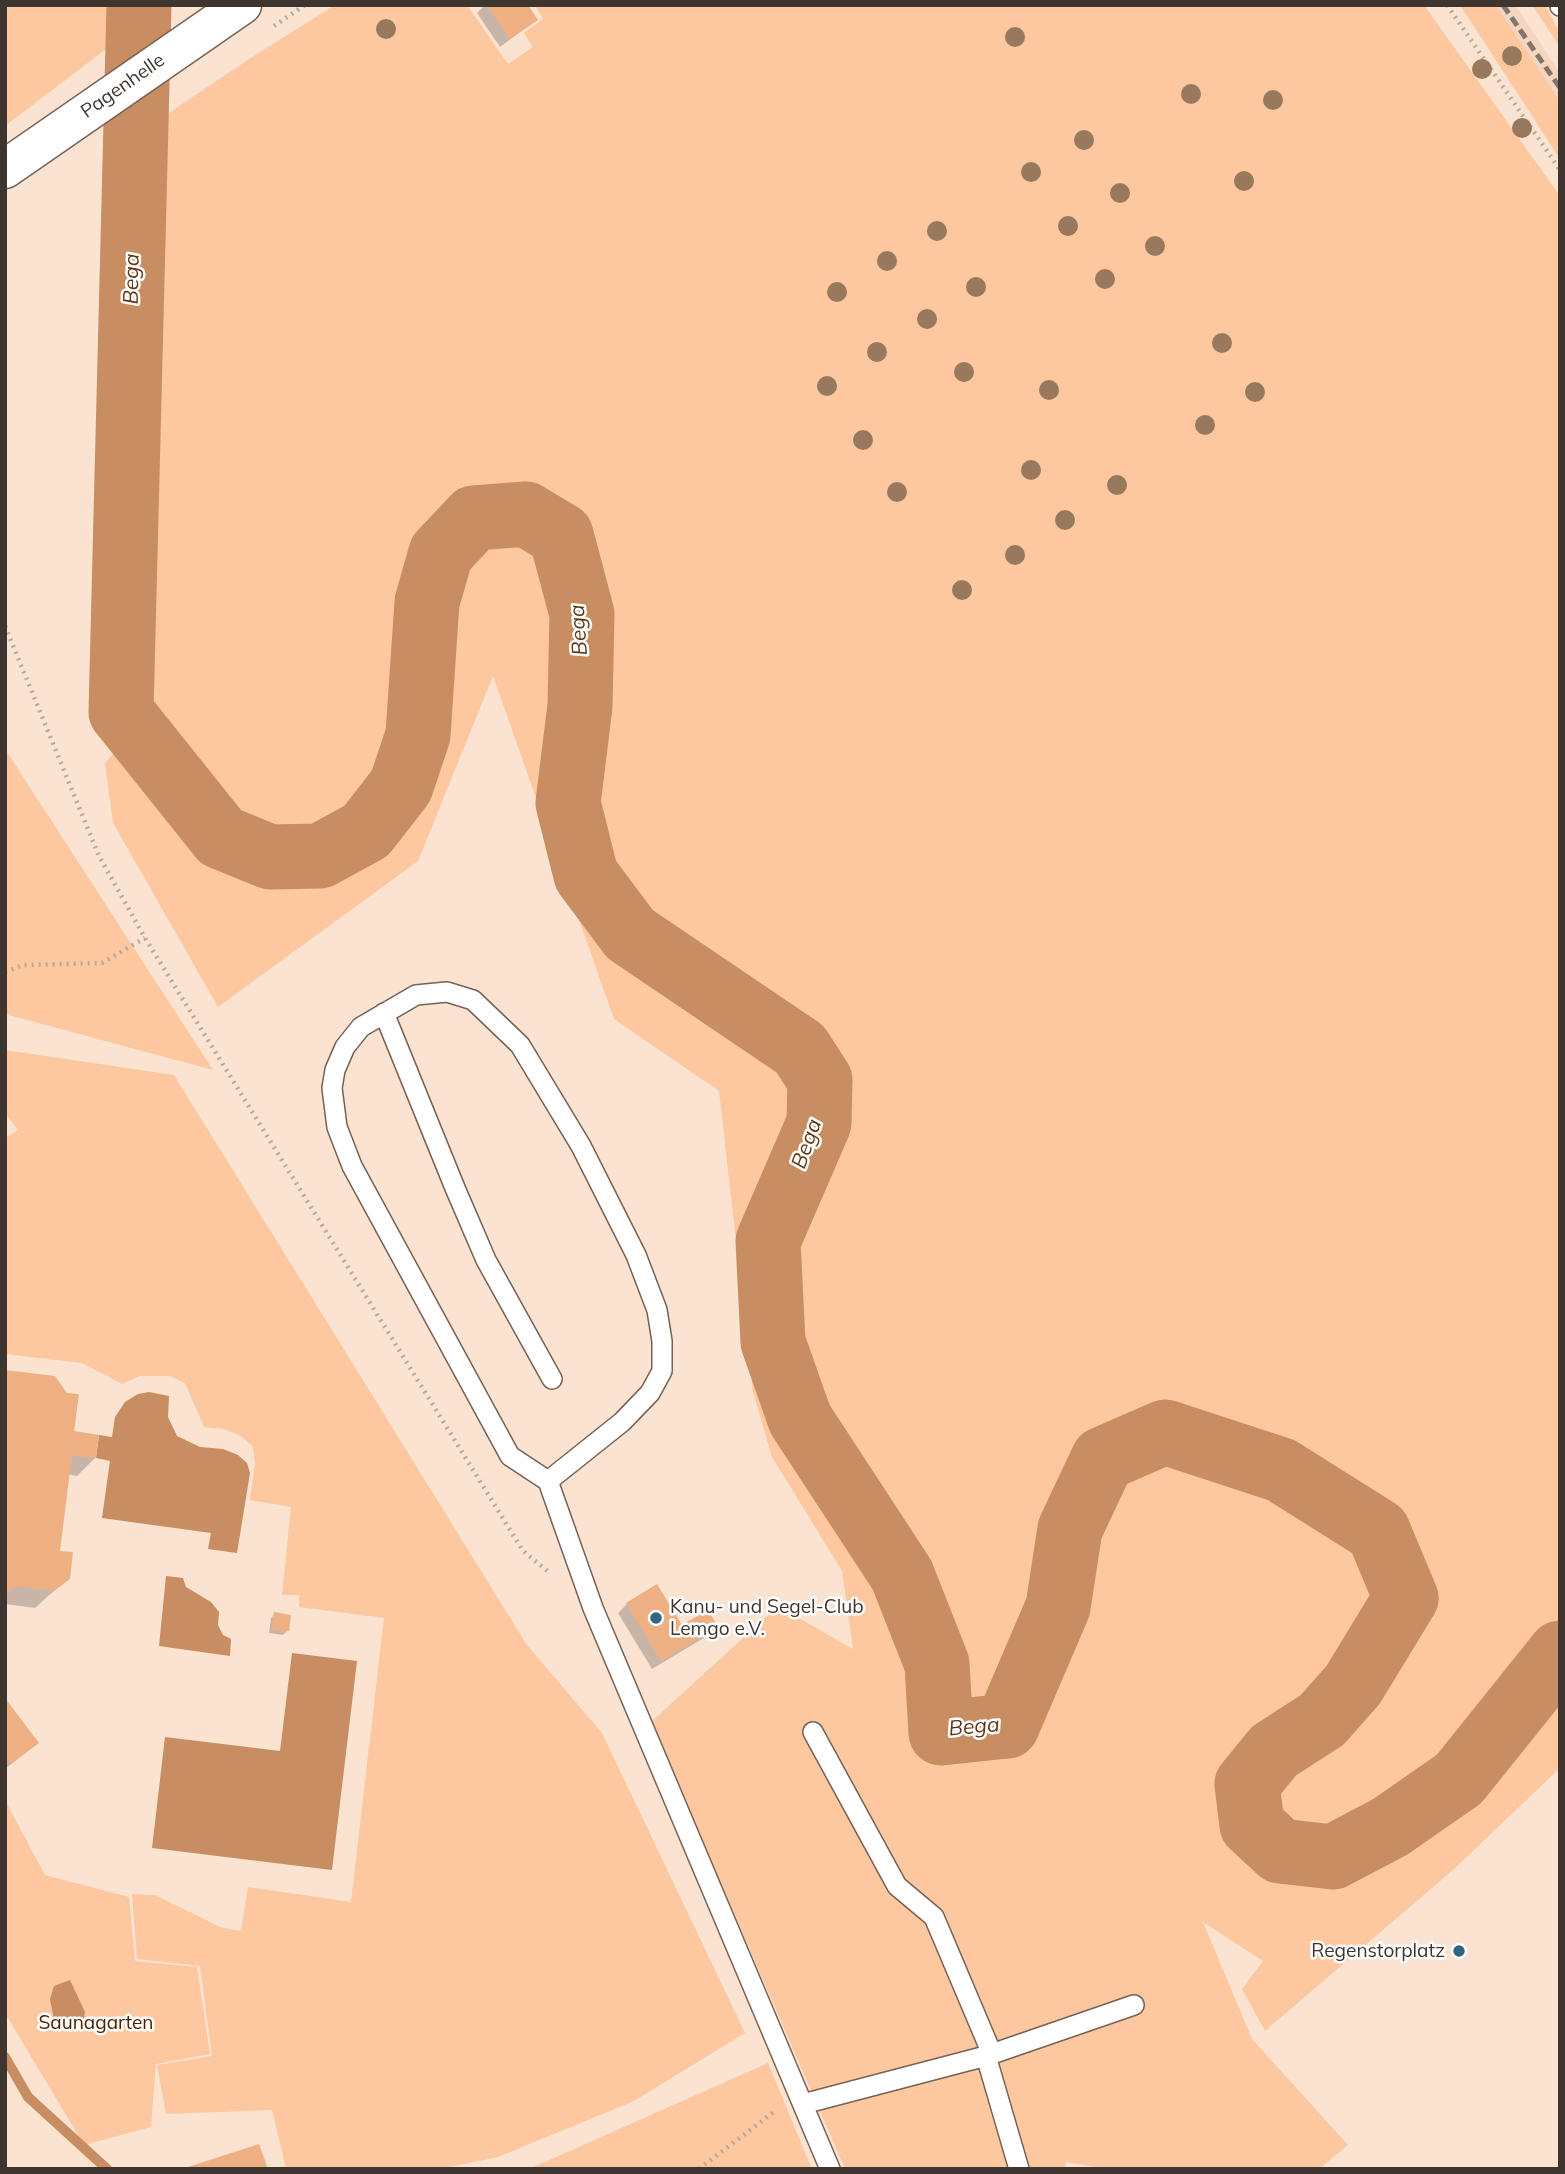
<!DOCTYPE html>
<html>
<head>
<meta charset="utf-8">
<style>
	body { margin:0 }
	#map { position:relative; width:1565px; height:2174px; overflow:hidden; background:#fbe3d2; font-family:Mulish,sans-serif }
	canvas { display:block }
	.frame { position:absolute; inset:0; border:7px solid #3f352f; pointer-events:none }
</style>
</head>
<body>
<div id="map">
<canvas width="1565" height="2174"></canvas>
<div class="frame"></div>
</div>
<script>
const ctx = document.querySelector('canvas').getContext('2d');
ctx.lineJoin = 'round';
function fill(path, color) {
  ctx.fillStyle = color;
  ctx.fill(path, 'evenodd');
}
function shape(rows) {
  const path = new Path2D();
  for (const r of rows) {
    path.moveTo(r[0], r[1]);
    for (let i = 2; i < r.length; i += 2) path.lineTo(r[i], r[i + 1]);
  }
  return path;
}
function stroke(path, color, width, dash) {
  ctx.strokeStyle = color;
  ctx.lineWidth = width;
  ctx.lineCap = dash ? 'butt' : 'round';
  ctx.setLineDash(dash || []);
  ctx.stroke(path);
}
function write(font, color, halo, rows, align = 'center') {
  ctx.font = font + ' Mulish,sans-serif';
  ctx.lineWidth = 5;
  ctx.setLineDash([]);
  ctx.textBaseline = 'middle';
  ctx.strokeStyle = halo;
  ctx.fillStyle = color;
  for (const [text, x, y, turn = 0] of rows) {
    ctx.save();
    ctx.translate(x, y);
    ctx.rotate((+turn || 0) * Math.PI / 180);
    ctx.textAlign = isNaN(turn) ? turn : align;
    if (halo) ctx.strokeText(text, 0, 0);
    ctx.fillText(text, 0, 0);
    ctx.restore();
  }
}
fill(shape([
	[1496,5,1515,5,1560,73,1560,101]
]), '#f4d5c0');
fill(shape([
	[5,5,164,5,5,126],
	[335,5,467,5,508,64,533,47,524,33,543,19,535,5,1424,5,1560,196,1560,1768,1453,1870,1265,2031,1242,1989,1263,1961,1203,1922,1252,2039,1348,2145,1319,2169,1106,2169,1066,2162,1065,2169,845,2169,651,1722,778,1606,853,1649,842,1571,772,1457,753,1392,719,1091,614,1019,493,676,418,861,218,1007,113,823,105,763,149,712,156,579,160,119,249,59],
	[1460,5,1496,5,1560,101,1560,159],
	[1532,5,1545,5,1560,33,1560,47],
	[5,749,213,1070,5,1014],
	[5,1050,174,1075,527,1645,602,1733,745,2033,634,2101,498,2157,440,2169,286,2169,272,2110,166,2114,157,2065,212,2056,200,1966,137,1959,132,1894,155,1895,220,1927,241,1931,248,1887,351,1902,384,1618,299,1607,299,1595,282,1595,291,1507,250,1500,255,1463,253,1447,241,1436,224,1429,204,1427,185,1383,170,1376,140,1376,122,1384,82,1363,5,1354,5,1138,18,1130,5,1113],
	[7,1804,45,1875,129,1897,135,1961,197,1967,210,2054,156,2064,151,2127,84,2145,5,2013,5,1806],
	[768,2063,812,2169,529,2169]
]), '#fdc7a0');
fill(shape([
	[149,1392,169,1396,168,1417,177,1436,200,1447,223,1449,238,1455,247,1463,250,1473,237,1553,208,1549,211,1533,102,1518,110,1461,96,1458,99,1435,112,1437,115,1417,125,1402,138,1394],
	[166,1576,183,1578,186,1587,211,1602,219,1612,218,1625,223,1635,231,1639,230,1656,159,1646],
	[292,1653,357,1661,332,1870,152,1848,165,1737,280,1751],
	[70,1980,85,2012,83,2022,77,2029,72,2030,63,2028,54,2020,50,1999,54,1986]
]), '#c88d60');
fill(shape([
	[485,5,526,5,536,20,500,47,477,13],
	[5,1371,73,1432,95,1458,77,1476,67,1474,58,1552,68,1578,35,1608,5,1604],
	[627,1604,681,1628,716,1627,707,1636,652,1669,618,1613],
	[275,1614,287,1631,283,1635,269,1633,271,1618],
	[5,1701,37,1743,5,1769]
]), '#0003');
stroke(shape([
	[5,2057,28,2097,107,2169]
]), '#c88d60', 10);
stroke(shape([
	[139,5,121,712,221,837,270,857,320,856,366,831,401,786,418,735,427,602,441,553,474,518,526,514,561,535,582,614,580,706,568,803,586,875,630,934,800,1049,820,1080,819,1123,768,1241,773,1342,800,1419,902,1575,937,1664,941,1733,1007,1726,1058,1607,1070,1529,1103,1459,1165,1432,1281,1470,1378,1531,1406,1598,1353,1685,1322,1720,1274,1751,1247,1784,1252,1825,1280,1851,1333,1857,1390,1827,1459,1779,1560,1653]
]), '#c88d60', 65);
fill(shape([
	[486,5,528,5,538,20,510,39],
	[5,1370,55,1376,67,1393,79,1394,74,1431,99,1435,96,1458,72,1455,60,1551,73,1552,70,1579,54,1591,16,1586,5,1595],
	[657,1584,682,1625,708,1610,718,1627,661,1661,626,1603],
	[274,1612,291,1615,289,1631,272,1630],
	[5,1698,39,1743,11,1764,5,1757],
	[259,2144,268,2169,185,2169,185,2168]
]), '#eeb082');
const service = shape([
	[1560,5,1560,6],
	[384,1013,455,1188,486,1260,552,1379],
	[548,1481,622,1422,650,1393,662,1371,662,1341,657,1310,636,1255,581,1146,520,1045,473,1000,447,992,416,995,361,1027,345,1047,335,1070,332,1088,337,1127,352,1166,510,1456,548,1481,593,1608,830,2169],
	[813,1732,897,1886,934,1917,992,2054],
	[803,2104,986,2056],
	[1019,2169,986,2056,1134,2005]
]);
const secondary = shape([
	[5,169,242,5]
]);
stroke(service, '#766153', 22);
stroke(secondary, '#766153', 41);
stroke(shape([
	[1447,5,1560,170],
	[274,26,305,5],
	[5,626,99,856,145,938,523,1551,550,1573],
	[5,972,23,965,102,963,145,938],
	[699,2169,775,2111]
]), '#bba89b', 4.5, [2, 5]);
stroke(service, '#fff', 19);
stroke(secondary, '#fff', 38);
stroke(shape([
	[1503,5,1560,88]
]), '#84756b', 5, [10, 5]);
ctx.fillStyle = '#99795e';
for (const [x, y] of [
	[386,29],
	[1015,37],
	[1512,56],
	[1482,69],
	[1191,94],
	[1273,100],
	[1522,128],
	[1084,140],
	[1031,172],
	[1244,181],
	[1120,193],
	[1068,226],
	[937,231],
	[1155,246],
	[887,261],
	[1105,279],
	[976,287],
	[837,292],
	[927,319],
	[1222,343],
	[877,352],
	[964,372],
	[827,386],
	[1049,390],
	[1255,392],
	[1205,425],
	[863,440],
	[1031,470],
	[1117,485],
	[897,492],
	[1065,520],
	[1015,555],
	[962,590]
]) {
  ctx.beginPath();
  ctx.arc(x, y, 10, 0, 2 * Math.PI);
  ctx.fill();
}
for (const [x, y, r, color] of [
	[656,1618,7,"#336482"],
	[1459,1951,7,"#336482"]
]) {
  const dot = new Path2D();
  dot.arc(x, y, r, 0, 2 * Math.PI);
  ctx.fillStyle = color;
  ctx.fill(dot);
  stroke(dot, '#fff', 2.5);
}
write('19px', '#3f352f', '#fff', [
	["Pagenhelle",123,86,-35]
]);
write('19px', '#3f352f', '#fff', [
	["Kanu- und Segel-Club",670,1607],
	["Lemgo e.V.",670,1629],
	["Regenstorplatz",1445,1951,"right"]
], 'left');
write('19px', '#492200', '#fff', [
	["Saunagarten",96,2023]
]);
write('italic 21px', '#5f3715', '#fff', [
	["Bega",132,279,-89],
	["Bega",579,630,-94],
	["Bega",807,1144,-70],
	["Bega",974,1727,-5]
]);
</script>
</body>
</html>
